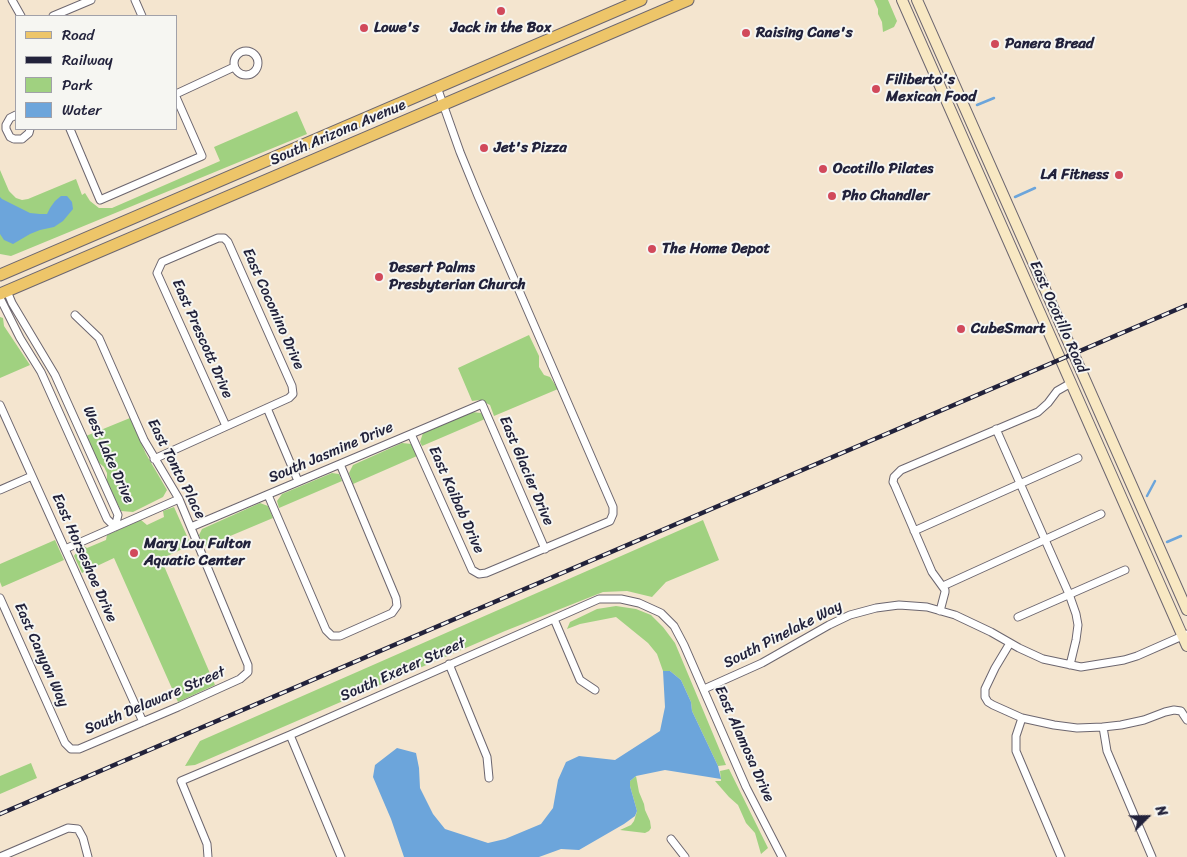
<!DOCTYPE html>
<html>
<head>
<meta charset="utf-8">
<style>
	body { margin:0 }
	#map { position:relative; width:1187px; height:857px; overflow:hidden; background:#f4e5cf; font-family:Sriracha,sans-serif }
	canvas { display:block }
	.legend { position:absolute; left:15px; top:15px; width:162px; height:115px; box-sizing:border-box; background:#f6f6f2; border:1px solid #a1a1a9; margin:0; padding:6px 9px; list-style:none; font-size:15px; color:#22223b }
	.legend li { display:flex; align-items:center; gap:10px; height:25px }
	.legend b { width:25px; border:1px solid #a1a1a9 }
	.north { position:absolute; left:1122px; top:792px; width:50px; height:50px; -webkit-text-stroke:4px #f6f6f2; paint-order:stroke; rotate:67deg; font-size:14px; font-weight:700; line-height:20px; text-align:center; color:#22223b }
	.north::after { content:''; display:block; margin:auto; width:18px; height:22px; background:#22223b; clip-path:polygon(50% 0,100% 100%,50% 72%,0 100%) }
</style>
</head>
<body>
<div id="map">
<canvas width="1187" height="857"></canvas>
<ul class="legend">
<li><b style="height:6px;background:#edc569"></b>Road</li>
<li><b style="height:6px;background:#22223b"></b>Railway</li>
<li><b style="height:14px;background:#a0d180"></b>Park</li>
<li><b style="height:14px;background:#6ca5db"></b>Water</li>
</ul>
<div class="north">N</div>
</div>
<script>
const ctx = document.querySelector('canvas').getContext('2d');
ctx.lineJoin = 'round';
function fill(path, color) {
  ctx.fillStyle = color;
  ctx.fill(path, 'evenodd');
}
function shape(rows) {
  const path = new Path2D();
  for (const r of rows) {
    if (r.length === 3) {
      path.moveTo(r[0] + r[2], r[1]);
      path.arc(r[0], r[1], r[2], 0, 2 * Math.PI);
      continue;
    }
    path.moveTo(r[0], r[1]);
    for (let i = 2; i < r.length; i += 2) path.lineTo(r[i], r[i + 1]);
  }
  return path;
}
function stroke(path, color, width, dash) {
  ctx.strokeStyle = color;
  ctx.lineWidth = width;
  ctx.lineCap = dash ? 'butt' : 'round';
  ctx.setLineDash(dash || []);
  ctx.stroke(path);
}
function write(font, color, halo, rows, align = 'center') {
  ctx.font = font + ' Sriracha,sans-serif';
  ctx.lineWidth = 4;
  ctx.setLineDash([]);
  ctx.textBaseline = 'middle';
  ctx.strokeStyle = halo;
  ctx.fillStyle = color;
  for (const [text, x, y, turn = 0] of rows) {
    ctx.save();
    ctx.translate(x, y);
    ctx.rotate((+turn || 0) * Math.PI / 180);
    ctx.textAlign = isNaN(turn) ? turn : align;
    if (halo) ctx.strokeText(text, 0, 0);
    ctx.fillText(text, 0, 0);
    ctx.restore();
  }
}
fill(shape([
	[874,0,888,0,897,21,894,27,883,32,882,22,878,14,878,9],
	[297,111,307,134,11,256,0,254,0,170,9,191,16,198,22,200,28,199,76,179,82,195,85,193,90,201,99,208,112,208,220,161,214,147],
	[0,317,3,318,4,326,30,365,0,378],
	[529,335,539,356,539,367,544,375,550,377,558,389,494,416,490,405,480,400,472,401,458,368],
	[472,412,481,413,485,419,422,446,420,442,423,433],
	[130,418,146,454,167,490,163,497,133,512,121,511,107,482,107,473,104,467,98,462,86,436],
	[402,443,412,444,417,456,353,484,349,473,353,465],
	[332,473,339,474,342,481,279,508,277,501,282,494],
	[260,503,268,506,273,518,204,547,199,535,202,529],
	[174,507,191,545,161,559,215,685,178,702,114,558,82,573,74,556,80,547,84,546,87,548,106,540,107,535,141,520,147,525,164,517,163,511],
	[703,520,719,560,666,582,652,597,627,591,603,592,505,631,195,765,185,766,200,741],
	[55,540,64,560,2,587,0,582,0,564],
	[616,606,636,609,651,615,663,627,675,643,726,765,718,766,692,711,691,702,681,680,670,671,663,671,657,654,648,643,616,617,580,624,567,629,570,622,597,609],
	[31,763,37,778,0,794,0,776],
	[729,769,768,848,761,854,755,833,746,823,738,805,729,797,715,781,721,781,720,771],
	[636,776,639,792,644,804,645,810,650,821,651,828,649,831,645,833,620,830,631,825,634,821,637,811,630,786,630,781]
]), '#a0d180');
fill(shape([
	[61,196,67,196,72,202,73,209,63,221,54,227,40,230,30,234,13,244,4,240,0,234,0,197,2,199,30,213,40,214,47,214,50,208,55,201],
	[663,671,670,671,681,680,691,702,692,711,718,766,721,779,665,770,636,776,630,781,630,786,637,811,635,816,624,824,579,850,561,849,539,857,404,857,391,819,373,777,375,765,397,748,416,753,419,768,420,788,433,814,445,829,488,843,505,839,541,824,553,808,558,780,566,762,579,756,615,760,660,731,665,707]
]), '#6ca5db');
stroke(shape([
	[977,105,994,98],
	[1015,197,1035,188],
	[1147,496,1155,481],
	[1167,542,1181,536]
]), '#6ca5db', 2.5);
const street = shape([
	[12,0,21,16],
	[135,0,142,16],
	[53,16,91,0],
	[246,63,12],
	[176,94,234,67],
	[16,115,10,118,6,125,6,129,10,137,14,139,22,139,29,133,30,129],
	[70,129,100,200,202,156,176,97],
	[7,291,12,303,55,375,118,515,115,527],
	[0,298,20,338,41,372,107,519,115,527],
	[0,405,143,722],
	[267,408,298,481],
	[996,429,1069,594,1076,614,1078,625,1076,640,1070,665],
	[411,434,472,570,479,574,486,573,610,521,613,514,613,507,478,196,460,152,437,87],
	[154,459,289,398,293,394,292,386,228,242,224,238,218,238,162,262,157,273,226,426],
	[0,490,32,476],
	[268,495,326,630,332,636,340,636,392,613,397,606,396,598,340,464],
	[191,527,482,404,545,549],
	[914,531,1078,458],
	[65,549,179,499],
	[943,586,1101,514],
	[0,598,65,743,71,749,79,749,178,707,240,679,248,672,248,665,179,499,144,440,99,338,75,315],
	[940,611,945,592,945,590,932,572,895,486,893,482,894,477,901,470,1038,412,1048,403,1057,391,1071,383],
	[1018,617,1125,570],
	[554,619,580,680,595,690],
	[1010,643,995,668,985,689,985,697,988,702,993,705,1022,718,1054,725,1077,728,1103,727,1121,725,1144,720,1165,712,1174,710,1181,711,1187,720],
	[449,664,487,757,489,778],
	[704,689,762,663,829,625,850,615,876,608,899,605,927,607,955,615,991,632,1019,648,1043,659,1081,667,1124,660,1137,656,1187,634],
	[1022,718,1016,736,1016,751,1061,857],
	[1103,727,1107,751,1152,857],
	[290,735,341,857],
	[671,839,685,857],
	[0,857,68,828,78,829,83,838,88,857],
	[208,857,207,844,181,781,290,735,599,599,621,599,639,603,661,613,674,626,684,645,746,787,782,857]
]);
const secondary = shape([
	[902,0,1187,646],
	[917,0,1187,610]
]);
const primary = shape([
	[0,275,641,0],
	[0,294,688,0]
]);
stroke(street, '#6c666f', 9);
stroke(secondary, '#6c666f', 12);
stroke(primary, '#6c666f', 13);
stroke(street, '#fff', 7);
stroke(secondary, '#f8e8c3', 10);
stroke(primary, '#edc569', 11);
const rail = shape([
	[0,814,1187,305]
]);
stroke(rail, '#22223b', 4.5);
stroke(rail, '#f6f6f2', 2.5, [8]);
for (const [x, y, r, color] of [
	[501,11,5,"#d1495b"],
	[364,28,5,"#d1495b"],
	[746,33,5,"#d1495b"],
	[995,44,5,"#d1495b"],
	[876,89,5,"#d1495b"],
	[484,148,5,"#d1495b"],
	[823,169,5,"#d1495b"],
	[1119,175,5,"#d1495b"],
	[832,196,5,"#d1495b"],
	[652,249,5,"#d1495b"],
	[379,277,5,"#d1495b"],
	[961,329,5,"#d1495b"],
	[134,553,5,"#d1495b"]
]) {
  const dot = new Path2D();
  dot.arc(x, y, r, 0, 2 * Math.PI);
  ctx.fillStyle = color;
  ctx.fill(dot);
  stroke(dot, '#f6f6f2', 2);
}
write('bold 15px', '#22223b', '#f6f6f2', [
	["Lowe's",374,28],
	["Jack in the Box",501,28,"center"],
	["Raising Cane's",756,33],
	["Panera Bread",1005,44],
	["Filiberto's",886,80],
	["Mexican Food",886,97],
	["Jet's Pizza",494,148],
	["Ocotillo Pilates",833,169],
	["LA Fitness",1109,175,"right"],
	["Pho Chandler",842,196],
	["The Home Depot",662,249],
	["Desert Palms",389,268],
	["Presbyterian Church",389,285],
	["CubeSmart",971,329],
	["Mary Lou Fulton",144,544],
	["Aquatic Center",144,561]
], 'left');
write('15px', '#22223b', '#f6f6f2', [
	["South Arizona Avenue",338,133,-23],
	["East Coconino Drive",273,309,66],
	["East Ocotillo Road",1058,317,66],
	["East Prescott Drive",202,339,66],
	["South Jasmine Drive",331,453,-23],
	["West Lake Drive",108,455,66],
	["East Tonto Place",176,469,63],
	["East Glacier Drive",526,471,67],
	["East Kaibab Drive",456,500,66],
	["East Horseshoe Drive",84,558,66],
	["South Pinelake Way",783,635,-27],
	["East Canyon Way",41,655,66],
	["South Exeter Street",403,670,-24],
	["South Delaware Street",155,701,-23],
	["East Alamosa Drive",744,744,66]
]);
</script>
</body>
</html>
